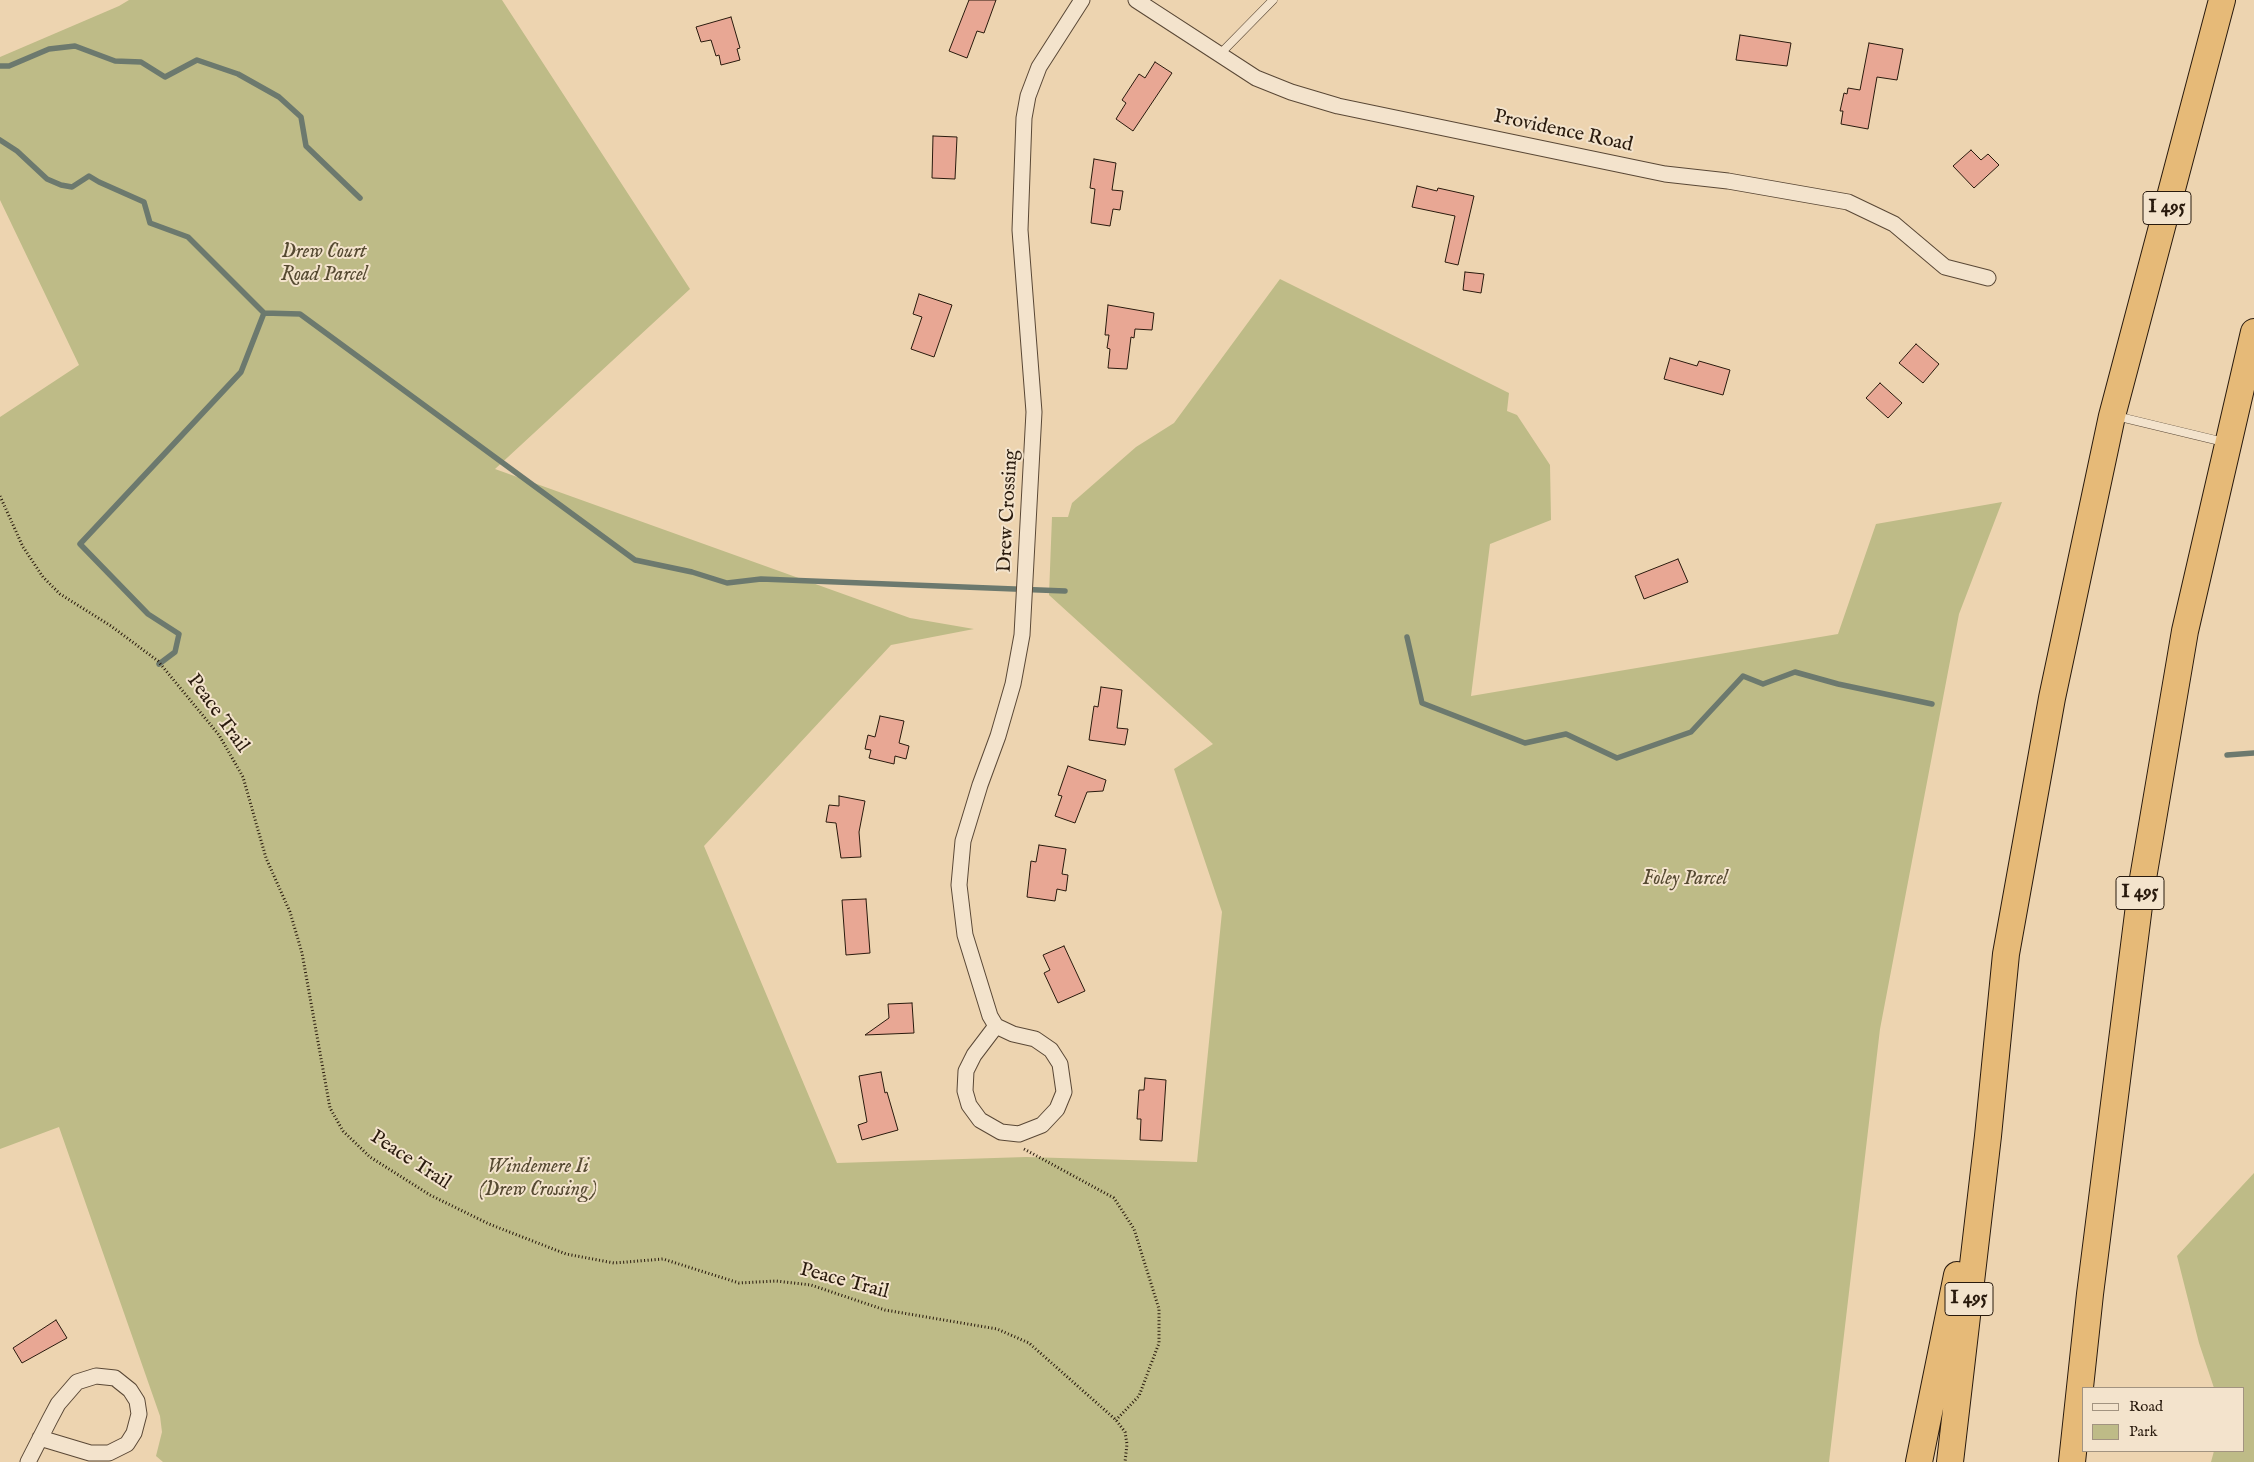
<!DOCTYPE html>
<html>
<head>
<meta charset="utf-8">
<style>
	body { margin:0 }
	#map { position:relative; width:2254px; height:1462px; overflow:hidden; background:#edd4b0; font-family:"IM FELL English",serif }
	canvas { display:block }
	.legend { position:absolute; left:2082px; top:1387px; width:162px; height:65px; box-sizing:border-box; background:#f3e3cc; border:1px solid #a29380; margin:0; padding:6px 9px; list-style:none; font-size:15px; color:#291a0d }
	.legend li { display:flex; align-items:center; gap:10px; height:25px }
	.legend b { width:25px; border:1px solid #a29380 }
</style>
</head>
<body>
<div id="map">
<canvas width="2254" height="1462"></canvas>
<ul class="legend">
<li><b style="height:6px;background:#f3e3cc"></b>Road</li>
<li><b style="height:14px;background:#bebb87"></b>Park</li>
</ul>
</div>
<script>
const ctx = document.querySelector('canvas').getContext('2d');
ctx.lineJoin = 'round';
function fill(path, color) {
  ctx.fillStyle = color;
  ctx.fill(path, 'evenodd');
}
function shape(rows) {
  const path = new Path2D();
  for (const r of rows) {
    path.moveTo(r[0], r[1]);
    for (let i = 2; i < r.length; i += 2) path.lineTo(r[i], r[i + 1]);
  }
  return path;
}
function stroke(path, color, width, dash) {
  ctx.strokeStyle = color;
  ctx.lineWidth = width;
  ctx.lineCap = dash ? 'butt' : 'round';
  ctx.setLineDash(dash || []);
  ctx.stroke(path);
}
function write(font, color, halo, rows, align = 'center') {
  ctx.font = font + ' "IM FELL English",serif';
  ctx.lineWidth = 4;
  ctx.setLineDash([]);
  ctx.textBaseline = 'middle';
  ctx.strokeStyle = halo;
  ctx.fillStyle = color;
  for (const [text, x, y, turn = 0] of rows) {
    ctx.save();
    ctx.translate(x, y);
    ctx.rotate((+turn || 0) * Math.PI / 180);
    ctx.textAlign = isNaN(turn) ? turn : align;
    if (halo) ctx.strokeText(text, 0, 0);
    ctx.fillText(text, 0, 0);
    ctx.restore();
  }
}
fill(shape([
	[129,0,502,0,690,289,495,469,910,618,974,629,891,645,704,846,837,1163,1026,1157,1197,1162,1222,912,1174,769,1213,744,1049,595,1052,517,1068,517,1072,503,1136,447,1174,423,1280,279,1509,393,1507,411,1517,415,1550,465,1551,520,1490,544,1471,696,1838,634,1876,524,2002,502,1959,614,1880,1029,1829,1462,163,1462,156,1456,162,1432,160,1416,59,1127,0,1149,0,417,79,365,0,200,0,57,119,6],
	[2254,1173,2254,1462,2211,1462,2214,1451,2243,1451,2243,1388,2214,1388,2199,1343,2177,1256]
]), '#bebb87');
stroke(shape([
	[0,66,9,66,49,49,75,46,115,61,141,62,165,77,197,60,238,74,279,97,301,117,306,146,360,198],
	[0,140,17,151,47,179,61,185,72,187,89,176,99,182,144,202,150,223,188,237,264,313,300,314,635,560,692,572,727,583,761,579,1065,591],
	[1407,637,1422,703,1525,743,1566,734,1617,758,1691,732,1743,676,1763,684,1795,672,1838,684,1932,704],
	[159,664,175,652,179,634,148,614,80,544,241,372,264,313],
	[2227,755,2254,753]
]), '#6c796e', 5.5);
const building = shape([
	[969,0,996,0,984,33,977,31,967,58,949,51,969,0],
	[731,17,740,48,737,49,740,60,721,65,719,55,716,56,711,40,701,42,696,27,731,17],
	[1740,35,1791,43,1787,66,1736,60,1740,35],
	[1869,43,1903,49,1897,80,1877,77,1868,129,1841,124,1843,111,1840,111,1844,93,1847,94,1848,88,1860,90,1869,43],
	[1155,62,1172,73,1133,131,1116,119,1126,103,1122,100,1139,74,1145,78,1155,62],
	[933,136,957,137,955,179,932,178,933,136],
	[1971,150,1981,160,1988,154,1999,165,1974,188,1953,166,1971,150],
	[1094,159,1116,163,1112,190,1123,191,1120,210,1113,209,1110,226,1091,223,1095,189,1090,188,1094,159],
	[1417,186,1437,191,1438,188,1474,196,1458,265,1445,262,1455,216,1412,207,1417,186],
	[1465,272,1484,274,1481,293,1463,290,1465,272],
	[919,294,952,305,934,357,911,349,922,317,913,314,919,294],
	[1108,305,1154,313,1152,330,1135,329,1134,338,1131,337,1127,369,1108,368,1110,349,1107,348,1109,335,1105,335,1108,305],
	[1916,344,1939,364,1923,383,1899,363,1916,344],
	[1670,358,1697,366,1699,361,1730,370,1723,395,1664,379,1670,358],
	[1880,383,1902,403,1888,418,1866,398,1880,383],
	[1678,559,1688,582,1644,599,1635,576,1678,559],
	[1101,687,1122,690,1117,728,1128,729,1125,745,1089,740,1094,706,1098,707,1101,687],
	[880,716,904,721,899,743,909,746,906,759,895,756,894,764,869,758,871,750,865,749,868,735,875,737,880,716],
	[1068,766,1106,780,1103,791,1087,792,1075,823,1055,816,1062,796,1058,795,1068,766],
	[839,796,865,801,859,832,861,857,841,858,836,823,826,822,829,805,839,806,839,796],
	[1039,845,1066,849,1062,874,1068,875,1066,891,1057,889,1055,901,1027,897,1031,861,1036,862,1039,845],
	[866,899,870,953,846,955,842,900,866,899],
	[1064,946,1085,991,1058,1003,1044,973,1050,970,1043,955,1064,946],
	[912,1003,914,1033,865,1035,889,1018,888,1004,912,1003],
	[881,1072,885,1093,887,1092,898,1130,862,1140,858,1125,867,1122,859,1076,881,1072],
	[1145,1078,1166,1080,1162,1141,1140,1140,1141,1119,1137,1119,1139,1090,1144,1090,1145,1078],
	[56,1320,67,1338,22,1363,13,1348,56,1320]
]);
fill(building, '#e8a794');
stroke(building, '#291a0d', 1);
const lane = shape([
	[1220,54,1273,0],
	[2116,416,2224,442]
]);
const street = shape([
	[1136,0,1256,78,1291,92,1338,106,1665,174,1728,181,1848,202,1894,224,1945,267,1988,278],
	[996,1026,974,1055,966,1071,965,1091,969,1105,980,1120,1001,1132,1019,1134,1042,1125,1057,1109,1064,1092,1060,1064,1051,1050,1035,1039,1013,1034,996,1026,990,1016,965,935,959,885,963,841,980,785,998,736,1013,684,1022,635,1034,412,1020,230,1024,118,1028,96,1039,67,1082,0],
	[28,1462,50,1419,58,1404,77,1382,96,1376,115,1378,130,1390,137,1401,139,1414,134,1433,127,1444,109,1453,90,1453,40,1438]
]);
const highway = shape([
	[1919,1462,1957,1275],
	[1950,1462,1988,1136,2006,954,2052,698,2112,416,2222,0],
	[2072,1462,2090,1294,2141,890,2185,631,2254,332]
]);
stroke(lane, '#5a4836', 9);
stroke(street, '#5a4836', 17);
stroke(highway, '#291a0d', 28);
stroke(shape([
	[0,496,23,547,43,577,60,594,111,626,158,661,219,735,243,777,266,858,290,912,302,953,330,1108,343,1131,370,1157,430,1195,489,1224,566,1254,614,1263,663,1259,739,1283,776,1281,811,1285,885,1310,997,1329,1029,1343,1116,1420,1125,1432,1127,1444,1125,1462],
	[1024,1149,1114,1198,1134,1229,1159,1309,1159,1343,1139,1396,1116,1420]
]), '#291a0d', 3, [1, 2.5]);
stroke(lane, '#f3e3cc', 8);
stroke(street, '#f3e3cc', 15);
stroke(highway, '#e6ba78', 26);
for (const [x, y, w] of [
	[2167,208,48],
	[2140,893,48],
	[1969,1299,48]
]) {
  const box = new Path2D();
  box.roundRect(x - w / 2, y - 16.5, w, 33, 4);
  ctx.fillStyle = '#f3e3cc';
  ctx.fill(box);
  stroke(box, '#291a0d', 1);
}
write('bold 19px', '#291a0d', null, [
	["I 495",2167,208],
	["I 495",2140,893],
	["I 495",1969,1299]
]);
write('20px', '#291a0d', '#f3e3cc', [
	["Providence Road",1563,132,12],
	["Drew Crossing",1009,511,-87],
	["Peace Trail",217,714,54],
	["Peace Trail",410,1161,33],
	["Peace Trail",844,1282,15]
]);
write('italic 20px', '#564a32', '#f3e3cc', [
	["Drew Court",324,253],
	["Road Parcel",324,276],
	["Foley Parcel",1685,880],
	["Windemere Ii",538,1168],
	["(Drew Crossing)",538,1191]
]);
</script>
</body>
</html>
